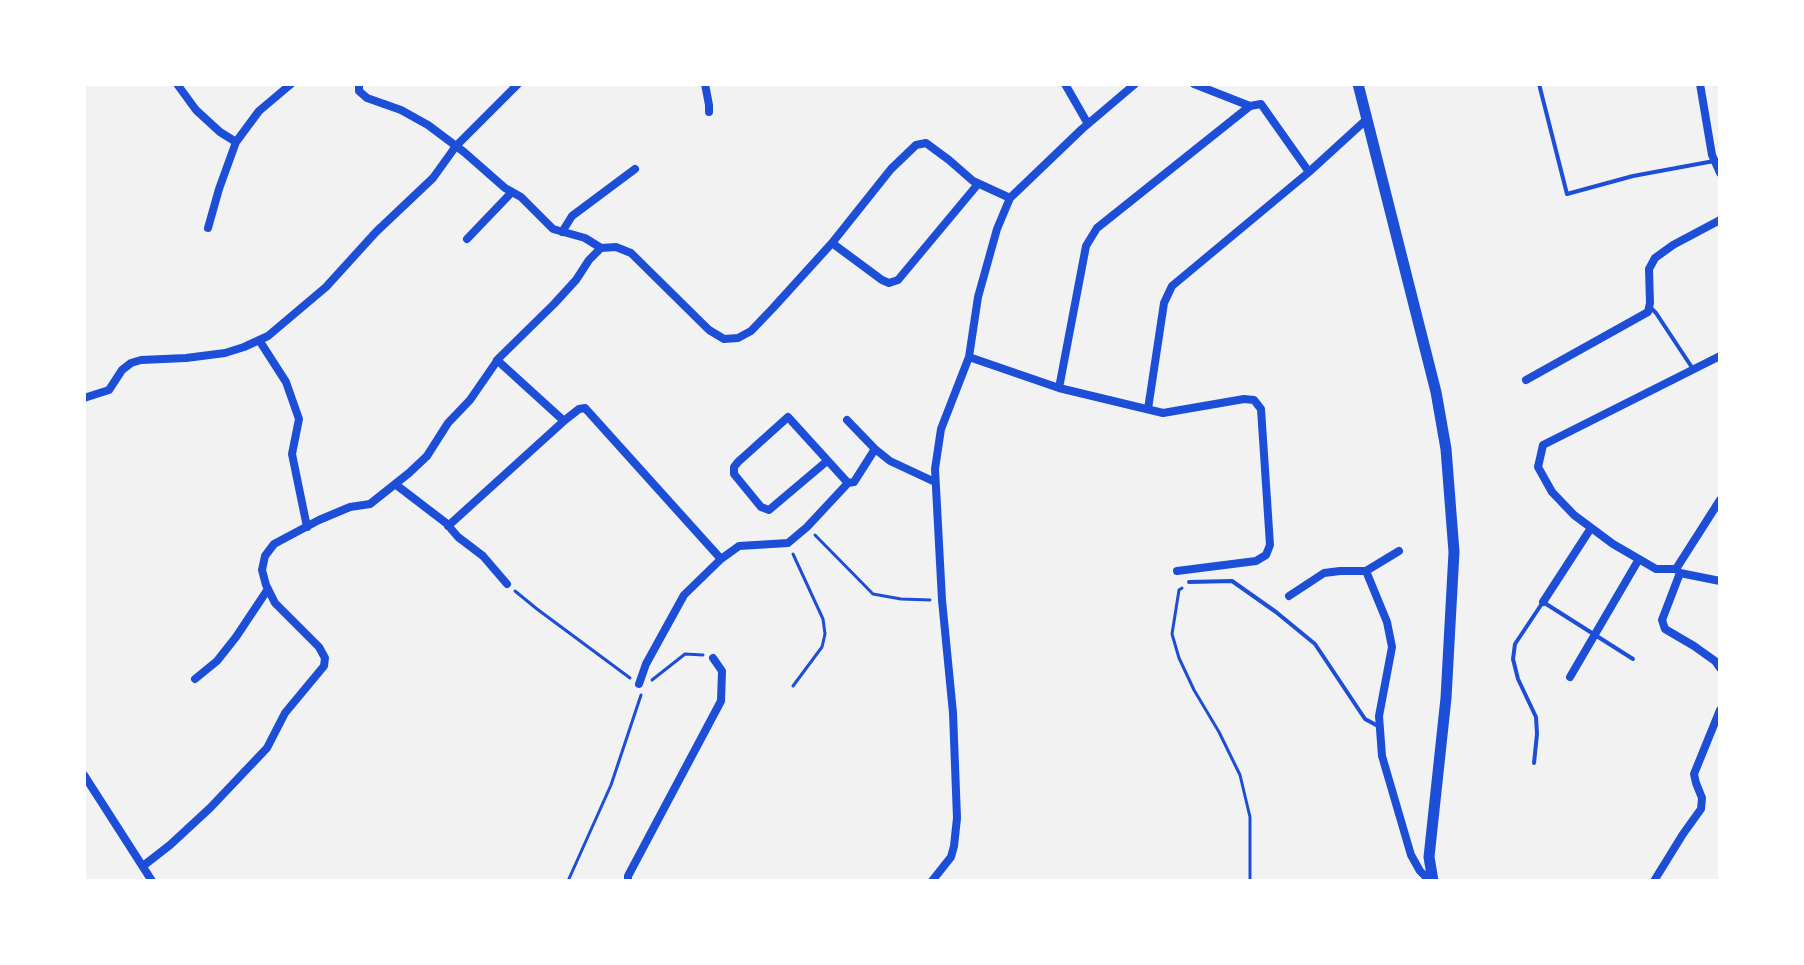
<!DOCTYPE html>
<html>
<head>
<meta charset="utf-8">
<style>
	body { margin:0 }
	#map { position:relative; width:1804px; height:965px; overflow:hidden; background:#f2f2f2; font-family:Raleway,sans-serif }
	canvas { display:block }
	.frame { position:absolute; inset:0; border:86px solid #fff; pointer-events:none }
</style>
</head>
<body>
<div id="map">
<canvas width="1804" height="965"></canvas>
<div class="frame"></div>
</div>
<script>
const ctx = document.querySelector('canvas').getContext('2d');
ctx.lineJoin = 'round';
function shape(rows) {
  const path = new Path2D();
  for (const r of rows) {
    path.moveTo(r[0], r[1]);
    for (let i = 2; i < r.length; i += 2) path.lineTo(r[i], r[i + 1]);
  }
  return path;
}
function stroke(path, color, width, dash) {
  ctx.strokeStyle = color;
  ctx.lineWidth = width;
  ctx.lineCap = dash ? 'butt' : 'round';
  ctx.setLineDash(dash || []);
  ctx.stroke(path);
}
stroke(shape([
	[815,535,873,594,901,599,930,600],
	[793,554,823,619,825,634,822,647,793,686],
	[1182,588,1179,590,1172,634,1179,658,1194,690,1219,732,1240,775,1250,817,1250,881],
	[515,591,537,609,630,678],
	[652,680,685,654,703,655],
	[568,881,611,785,641,695]
]), '#1d4ed8', 3);
stroke(shape([
	[1539,84,1567,194,1633,176,1714,161],
	[1649,306,1656,313,1693,369],
	[1189,582,1232,581,1276,612,1315,644,1365,719,1378,726],
	[1534,763,1537,734,1536,717,1518,679,1513,659,1515,644,1543,602,1633,659]
]), '#1d4ed8', 4);
stroke(shape([
	[177,84,196,110,220,132,236,142],
	[359,84,359,91,367,98,401,110,428,125,464,152,505,188,521,197,553,229,585,238,601,248],
	[705,84,709,105,709,112],
	[1065,84,1088,124],
	[1194,84,1250,106],
	[1700,84,1712,155,1720,173],
	[208,228,219,189,236,142,259,111,291,84],
	[562,232,572,216,635,169],
	[467,239,512,192],
	[832,243,882,280,889,283,898,280,978,184],
	[259,340,286,382,299,419,292,454,307,527],
	[1720,356,1543,445,1538,467,1552,492,1574,515,1613,544,1656,569,1676,569,1680,573,1720,581],
	[969,357,1059,388,1163,413,1244,399,1254,400,1261,409,1270,545,1266,555,1256,561,1177,571],
	[497,360,564,421],
	[1526,380,1648,312,1650,303,1649,269,1655,258,1673,245,1720,220],
	[1059,388,1086,246,1097,228,1250,106,1261,104,1309,172],
	[84,398,109,390,122,370,131,363,141,360,186,358,225,353,244,347,268,336,326,287,376,232,433,178,456,146,518,84],
	[1148,409,1164,303,1172,286,1309,172,1367,119],
	[847,420,875,449,890,461,935,482],
	[827,461,769,510,761,507,734,474,734,467,738,462,788,417,848,483,854,482,875,449],
	[395,484,446,523,458,537,483,556,507,584],
	[448,526,565,420,579,409,585,408,721,559],
	[1676,569,1720,500],
	[1366,571,1387,622,1392,647,1379,716,1382,756,1411,855,1420,871,1430,881],
	[1680,573,1662,620,1665,629,1694,646,1715,661,1720,668],
	[1289,596,1324,573,1340,571,1366,571,1399,551],
	[1543,602,1591,528],
	[1570,677,1639,559],
	[195,679,217,661,236,637,268,589],
	[639,684,646,664,684,595,721,559,739,546,788,543,807,527,848,483],
	[84,775,152,881],
	[143,866,170,845,210,808,267,748,285,713,324,666,325,658,319,647,275,603,266,585,262,570,265,556,274,544,319,520,350,507,370,504,409,473,427,456,448,423,470,400,499,358,554,304,576,280,589,260,601,248,616,247,631,253,709,330,724,339,738,338,751,331,773,308,832,243,891,169,916,145,926,143,949,160,973,181,1010,198],
	[628,881,628,876,721,701,722,671,713,658],
	[932,881,951,857,954,846,957,818,953,713,942,600,935,469,941,429,969,357,978,297,997,229,1010,198,1082,129,1135,84],
	[1654,881,1683,834,1701,809,1702,798,1696,783,1694,774,1720,710]
]), '#1d4ed8', 8);
stroke(shape([
	[1358,84,1436,392,1446,449,1454,552,1446,698,1429,857,1433,881]
]), '#1d4ed8', 11);
</script>
</body>
</html>
